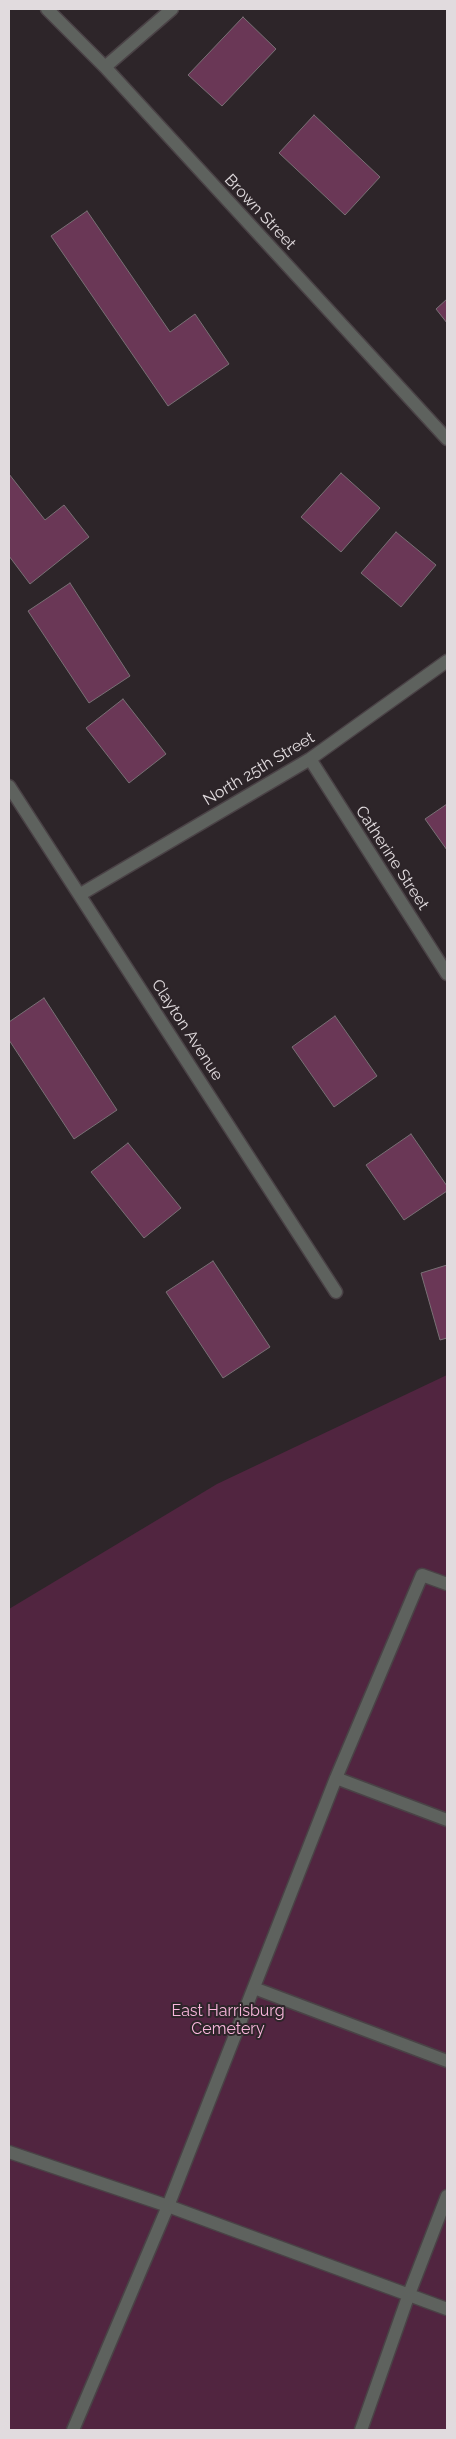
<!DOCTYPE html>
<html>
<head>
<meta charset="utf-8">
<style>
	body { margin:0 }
	#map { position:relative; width:456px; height:2439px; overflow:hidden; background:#2d2529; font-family:Raleway,sans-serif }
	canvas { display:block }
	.frame { position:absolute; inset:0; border:10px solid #e1dbde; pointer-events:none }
</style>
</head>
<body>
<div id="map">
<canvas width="456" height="2439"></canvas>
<div class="frame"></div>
</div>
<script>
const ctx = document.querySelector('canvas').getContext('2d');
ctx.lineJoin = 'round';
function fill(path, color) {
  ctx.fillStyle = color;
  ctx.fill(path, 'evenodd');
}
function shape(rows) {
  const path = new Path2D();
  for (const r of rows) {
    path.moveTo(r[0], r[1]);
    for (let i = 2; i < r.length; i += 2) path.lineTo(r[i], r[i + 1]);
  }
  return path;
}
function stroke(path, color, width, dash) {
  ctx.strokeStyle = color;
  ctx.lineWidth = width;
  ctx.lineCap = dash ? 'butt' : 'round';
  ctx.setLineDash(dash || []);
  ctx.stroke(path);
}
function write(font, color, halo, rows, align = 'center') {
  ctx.font = font + ' Raleway,sans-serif';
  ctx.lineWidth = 4;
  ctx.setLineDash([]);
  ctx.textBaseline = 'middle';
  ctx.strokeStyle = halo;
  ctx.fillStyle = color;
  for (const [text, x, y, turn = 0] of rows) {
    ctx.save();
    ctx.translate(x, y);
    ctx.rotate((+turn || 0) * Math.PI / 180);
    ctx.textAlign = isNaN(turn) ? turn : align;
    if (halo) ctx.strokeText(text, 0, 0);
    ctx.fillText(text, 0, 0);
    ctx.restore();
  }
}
fill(shape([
	[447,1375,447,2430,9,2430,9,1609,217,1484]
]), '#512540');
const building = shape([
	[243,17,276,49,222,106,188,75,243,17],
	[314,115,380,177,345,215,279,153,314,115],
	[87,211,170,332,195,314,229,364,168,406,51,236,87,211],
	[447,299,447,323,436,309,447,299],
	[341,473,380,508,341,552,301,517,341,473],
	[9,474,45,520,64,505,89,537,30,584,9,556,9,474],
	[396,532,436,565,401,607,361,573,396,532],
	[70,583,130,676,89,703,28,611,70,583],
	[123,699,166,754,129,783,86,728,123,699],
	[447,804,447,850,425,819,447,804],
	[44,998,117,1110,74,1139,9,1040,9,1022,44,998],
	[335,1016,377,1076,334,1107,292,1047,335,1016],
	[411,1134,447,1186,447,1191,404,1220,366,1165,411,1134],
	[128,1143,181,1208,144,1238,91,1172,128,1143],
	[213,1261,270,1347,223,1378,166,1292,213,1261],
	[447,1265,447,1338,440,1340,421,1273,447,1265]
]);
fill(building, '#6a3756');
stroke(building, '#797075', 1);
const service = shape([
	[336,1778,447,1820],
	[254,1988,447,2061],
	[9,2152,168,2206,447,2309],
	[73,2430,168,2206,336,1778,422,1575,447,1584],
	[361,2430,409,2294,447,2196]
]);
const minor = shape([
	[47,9,105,67,447,439],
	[105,67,172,9],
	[310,759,447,974],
	[9,786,336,1292],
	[81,894,310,759,447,661]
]);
stroke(service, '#4a4246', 15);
stroke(minor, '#4a4246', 15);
stroke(service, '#5e625e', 12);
stroke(minor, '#5e625e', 12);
write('16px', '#e1dbde', '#2d2529', [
	["Brown Street",260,212,47],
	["North 25th Street",259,769,-31],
	["Catherine Street",392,858,57],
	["Clayton Avenue",187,1030,57]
]);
write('16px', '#f9b6dc', '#2d2529', [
	["East Harrisburg",228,2011],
	["Cemetery",228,2029]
]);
</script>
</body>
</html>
